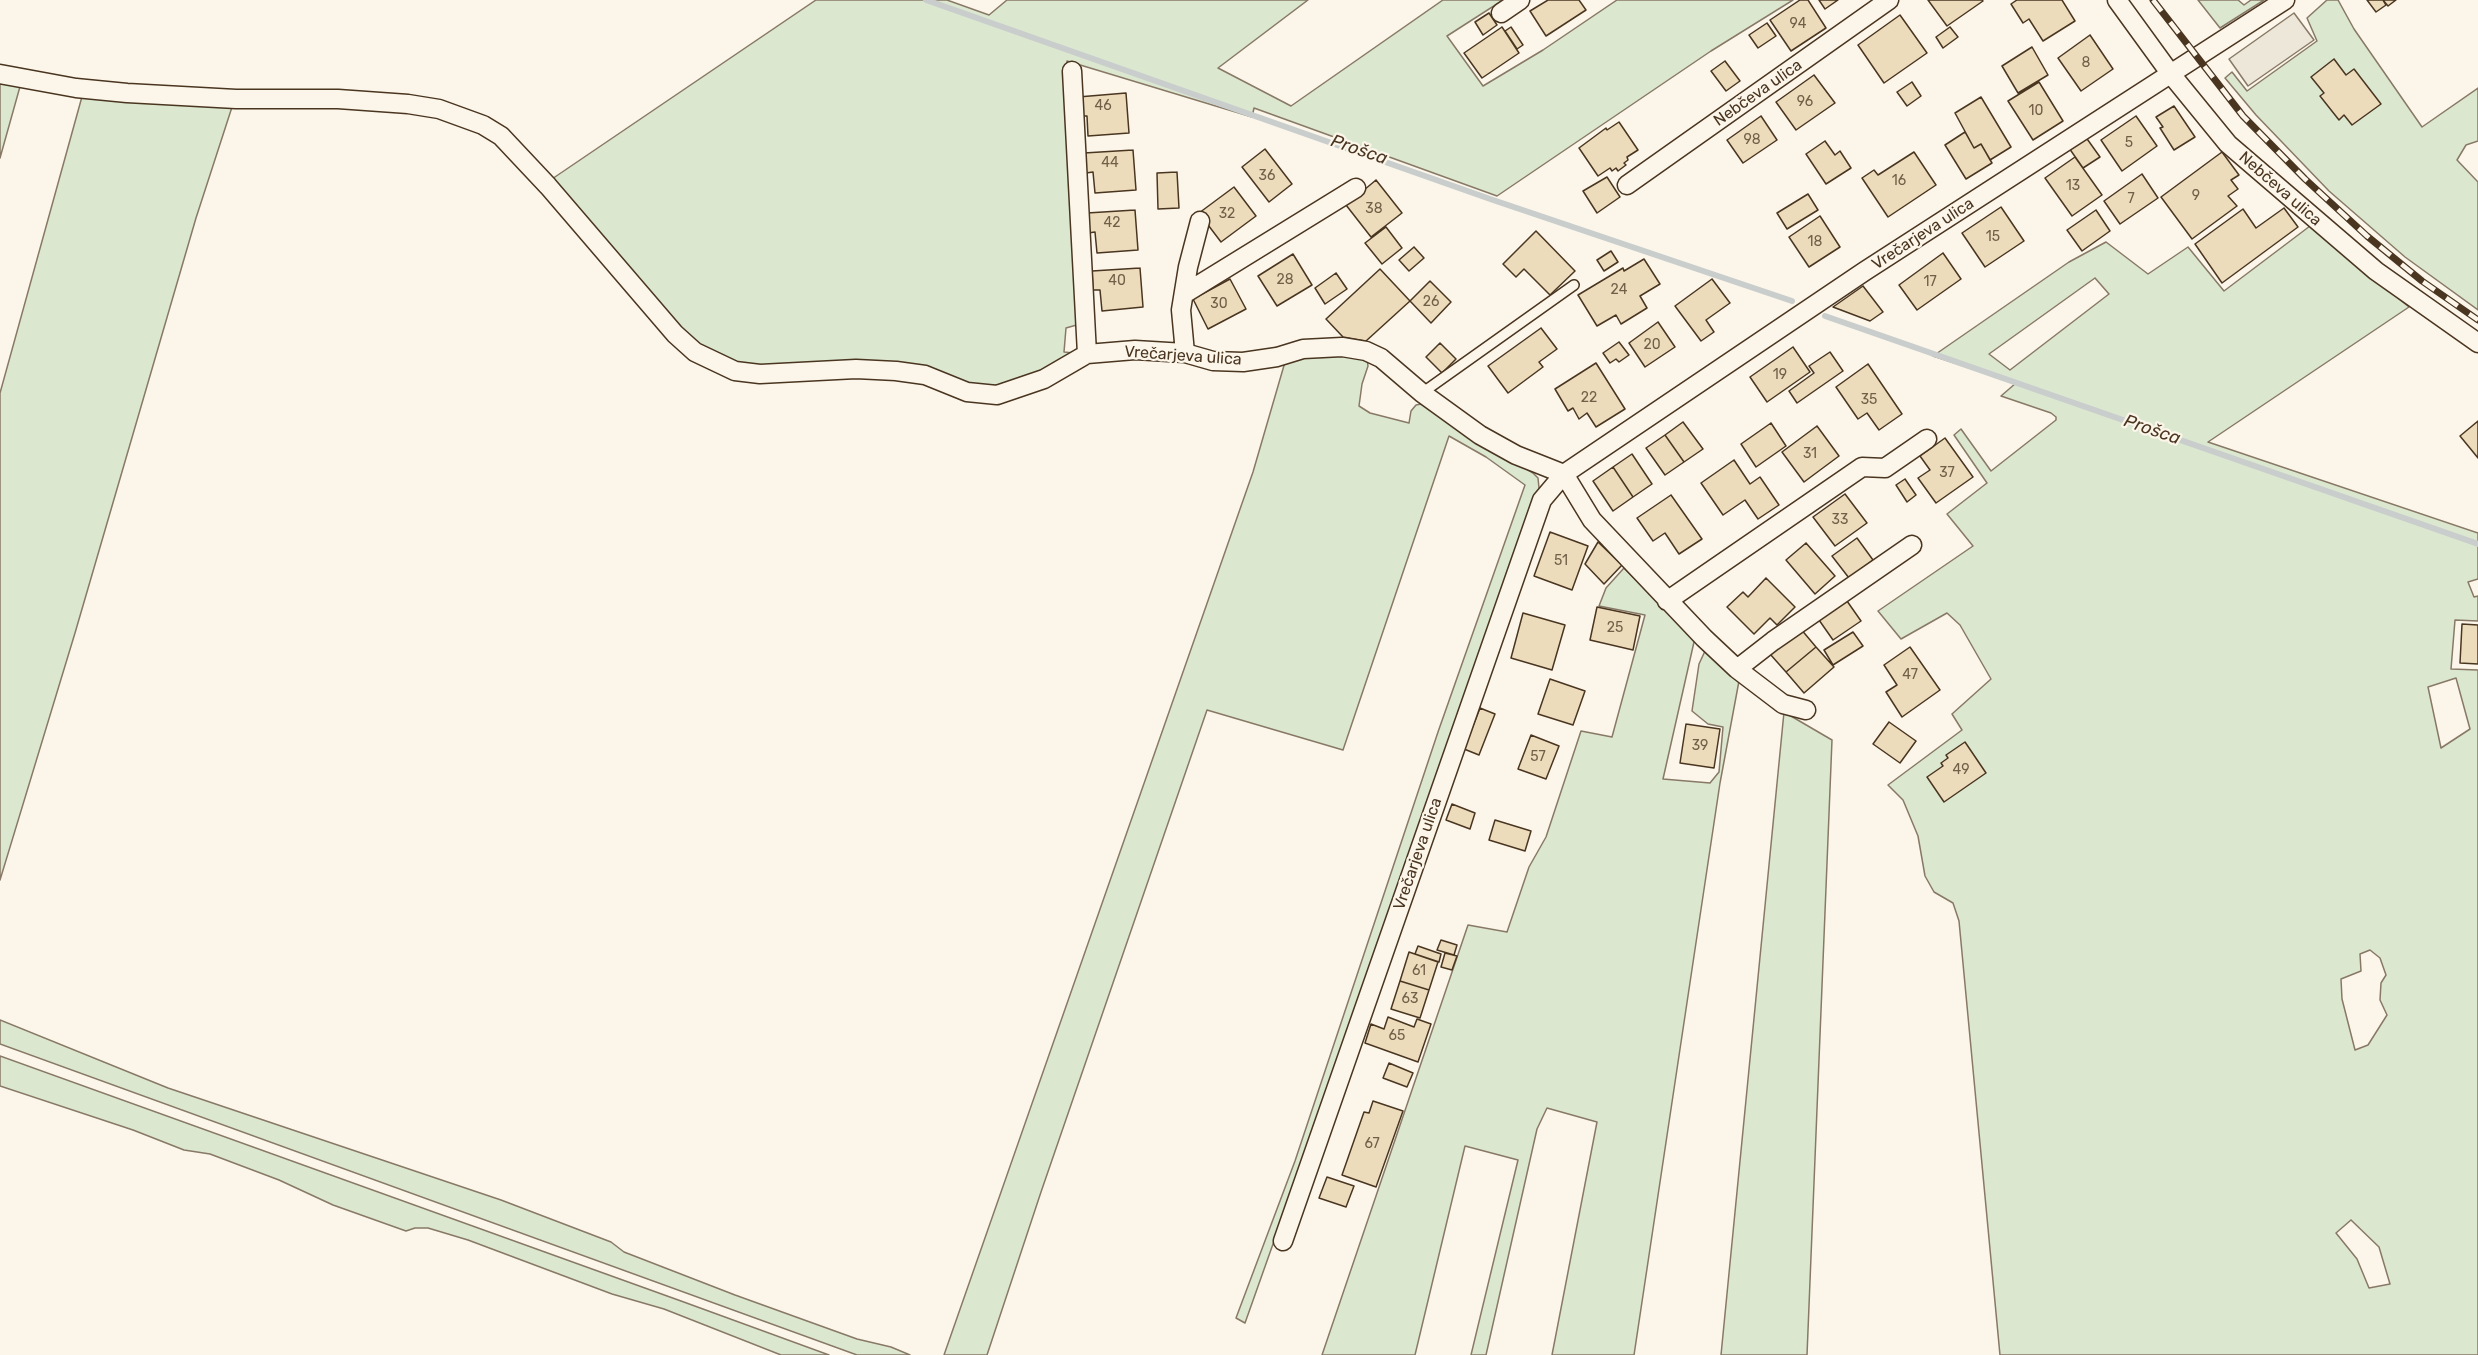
<!DOCTYPE html>
<html>
<head>
<meta charset="utf-8">
<style>
	body { margin:0 }
	canvas { display:block; background:#fbf6e9 }
</style>
</head>
<body>
<canvas width="2478" height="1355"></canvas>
<script>
const ctx = document.querySelector('canvas').getContext('2d');
ctx.lineJoin = 'round';
function fill(path, color) {
  ctx.fillStyle = color;
  ctx.fill(path, 'evenodd');
}
function shape(rows) {
  const path = new Path2D();
  for (const r of rows) {
    path.moveTo(r[0], r[1]);
    for (let i = 2; i < r.length; i += 2) path.lineTo(r[i], r[i + 1]);
  }
  return path;
}
function stroke(path, color, width, dash) {
  ctx.strokeStyle = color;
  ctx.lineWidth = width;
  ctx.lineCap = dash ? 'butt' : 'round';
  ctx.setLineDash(dash || []);
  ctx.stroke(path);
}
function write(font, color, halo, rows, align = 'center') {
  ctx.font = font + ' Rubik,sans-serif';
  ctx.lineWidth = 4.5;
  ctx.setLineDash([]);
  ctx.textBaseline = 'middle';
  ctx.strokeStyle = halo;
  ctx.fillStyle = color;
  for (const [text, x, y, turn = 0] of rows) {
    ctx.save();
    ctx.translate(x, y);
    ctx.rotate((+turn || 0) * Math.PI / 180);
    ctx.textAlign = isNaN(turn) ? turn : align;
    if (halo) ctx.strokeText(text, 0, 0);
    ctx.fillText(text, 0, 0);
    ctx.restore();
  }
}
const green = shape([
	[816,0,947,0,989,15,1007,0,1308,0,1218,68,1291,106,1443,0,1503,0,1447,36,1483,86,1543,50,1617,0,1793,0,1711,51,1497,196,1254,108,1252,117,1067,61,1066,123,1080,324,1066,328,1064,352,1074,353,1050,371,993,391,929,374,739,366,692,342,549,181,816,0],
	[2198,0,2238,0,2244,5,2251,0,2264,0,2220,28,2198,0],
	[2327,0,2338,0,2354,29,2422,127,2478,88,2478,141,2466,145,2457,160,2478,182,2478,310,2405,257,2329,191,2256,115,2225,78,2232,72,2247,91,2317,41,2307,18,2327,0],
	[0,79,21,83,0,158,0,79],
	[83,93,233,104,196,218,75,633,0,880,0,393,83,93],
	[2310,226,2409,307,2208,442,2478,533,2478,579,2468,582,2474,597,2478,596,2478,621,2455,620,2451,669,2478,670,2478,1355,2000,1355,1959,921,1953,903,1934,892,1925,876,1918,836,1903,800,1888,785,1962,730,1952,714,1991,679,1960,625,1947,613,1901,639,1878,611,1973,546,1947,514,1987,483,1954,435,1961,429,1991,471,2056,420,2056,417,2051,413,2001,396,2016,383,1933,356,2069,262,2106,242,2148,274,2188,247,2224,291,2310,226],
	[2095,278,2109,294,2010,370,1989,354,2095,278],
	[2456,678,2470,729,2441,748,2428,687,2456,678],
	[2370,950,2380,958,2386,975,2381,983,2380,1000,2387,1015,2368,1045,2355,1050,2342,999,2341,979,2361,971,2360,954,2370,950],
	[2351,1220,2379,1247,2390,1284,2369,1288,2357,1259,2336,1233,2351,1220],
	[1332,353,1367,359,1368,366,1362,384,1359,406,1370,413,1409,423,1411,411,1416,405,1421,404,1533,473,1538,478,1539,488,1537,499,1245,1323,1236,1318,1295,1161,1438,732,1525,485,1486,457,1449,436,1343,750,1207,710,1041,1192,987,1355,944,1355,1253,472,1285,362,1332,353],
	[1624,568,1691,636,1694,642,1663,779,1710,783,1719,772,1723,727,1708,724,1692,711,1699,664,1705,651,1739,681,1720,783,1634,1355,1552,1355,1597,1122,1547,1108,1537,1129,1486,1355,1471,1355,1518,1160,1465,1146,1415,1355,1322,1355,1468,925,1507,932,1529,867,1546,837,1581,731,1612,737,1645,615,1599,606,1606,588,1624,568],
	[1784,712,1832,740,1807,1355,1721,1355,1784,712],
	[0,1020,168,1088,501,1200,611,1242,624,1252,735,1295,857,1339,891,1347,910,1355,857,1355,0,1044,0,1020],
	[0,1056,681,1301,829,1355,781,1355,664,1309,612,1294,468,1240,428,1228,415,1228,406,1231,333,1205,279,1180,210,1154,184,1150,133,1130,0,1086,0,1056]
]);
fill(green, '#dce7d0');
stroke(green, '#887966', 1.5);
const parking = shape([
	[2294,13,2314,40,2248,86,2229,59,2294,13]
]);
fill(parking, '#ede7d9');
stroke(parking, '#887966', 1.5);
stroke(shape([
	[926,0,1493,200,1792,301],
	[1825,316,2478,544]
]), '#c9cecd', 6);
const building = shape([
	[1548,0,1579,0,1586,10,1546,36,1530,11,1548,0],
	[1800,0,1808,0,1826,28,1791,51,1770,20,1800,0],
	[1819,0,1838,0,1825,9,1819,0],
	[1928,0,1982,0,1983,1,1947,26,1928,0],
	[2017,0,2062,0,2075,21,2043,41,2029,19,2023,23,2011,4,2017,0],
	[2367,0,2383,0,2386,5,2376,12,2367,0],
	[2383,0,2396,0,2388,6,2383,0],
	[1489,13,1497,25,1483,35,1475,22,1489,13],
	[1900,15,1927,53,1884,83,1858,45,1900,15],
	[1767,23,1776,36,1758,48,1749,35,1767,23],
	[1502,27,1519,53,1482,78,1464,53,1502,27],
	[1511,27,1523,45,1517,49,1505,31,1511,27],
	[1950,27,1958,37,1943,48,1936,37,1950,27],
	[2090,35,2113,69,2081,91,2058,58,2090,35],
	[2032,47,2048,75,2018,93,2002,66,2032,47],
	[2334,59,2346,75,2354,69,2381,104,2352,125,2344,115,2339,120,2320,96,2324,93,2311,77,2334,59],
	[1725,61,1740,81,1726,91,1711,71,1725,61],
	[1814,75,1835,103,1796,130,1776,102,1814,75],
	[1912,82,1921,96,1907,106,1897,92,1912,82],
	[2039,82,2063,121,2033,140,2008,101,2039,82],
	[1126,93,1129,133,1088,136,1087,116,1079,116,1078,97,1126,93],
	[1981,97,2011,147,1990,160,1981,144,1974,148,1955,113,1981,97],
	[2174,106,2195,137,2174,150,2160,128,2163,127,2156,117,2174,106],
	[1761,116,1777,140,1743,163,1727,140,1761,116],
	[2136,116,2157,146,2122,171,2101,140,2136,116],
	[1619,122,1638,150,1627,157,1628,160,1624,163,1626,165,1618,171,1616,168,1612,171,1610,168,1598,176,1579,148,1606,128,1607,130,1619,122],
	[1965,132,1974,148,1981,144,1992,163,1966,179,1945,145,1965,132],
	[2085,136,2100,157,2083,168,2069,148,2085,136],
	[1825,141,1835,155,1840,151,1851,168,1826,184,1806,154,1825,141],
	[1265,149,1292,184,1269,202,1242,167,1265,149],
	[1133,150,1136,190,1095,193,1093,172,1086,173,1084,153,1133,150],
	[1914,152,1936,185,1888,217,1862,178,1874,170,1878,175,1914,152],
	[2222,152,2239,175,2231,180,2238,189,2228,196,2237,206,2192,239,2161,197,2222,152],
	[2075,157,2102,195,2072,216,2045,178,2075,157],
	[1177,172,1179,208,1158,209,1157,173,1177,172],
	[2142,174,2158,198,2120,224,2104,201,2142,174],
	[1607,177,1620,197,1597,213,1583,191,1607,177],
	[1376,180,1402,213,1371,237,1346,205,1376,180],
	[1234,187,1256,216,1221,242,1199,213,1234,187],
	[1808,194,1818,210,1787,229,1777,213,1808,194],
	[2001,207,2024,241,1985,267,1962,233,2001,207],
	[2284,208,2298,227,2222,283,2195,244,2243,209,2256,228,2284,208],
	[1135,210,1138,250,1097,253,1095,232,1088,233,1087,213,1135,210],
	[2096,210,2110,231,2082,251,2067,230,2096,210],
	[1820,216,1840,247,1809,267,1789,237,1820,216],
	[1386,227,1402,248,1382,264,1365,243,1386,227],
	[1536,231,1575,271,1550,295,1524,269,1516,277,1503,264,1536,231],
	[1414,247,1424,258,1409,271,1399,260,1414,247],
	[1611,251,1618,262,1604,271,1597,260,1611,251],
	[1943,253,1961,279,1917,310,1899,285,1943,253],
	[1293,254,1312,285,1277,306,1258,276,1293,254],
	[1644,259,1660,284,1640,296,1647,308,1621,324,1616,315,1597,326,1578,295,1623,268,1624,271,1644,259],
	[1140,268,1143,307,1102,311,1100,290,1093,290,1092,271,1140,268],
	[1380,269,1410,301,1366,341,1343,337,1326,319,1380,269],
	[1336,273,1347,289,1325,304,1315,288,1336,273],
	[1230,279,1246,309,1208,329,1193,299,1230,279],
	[1712,279,1730,303,1706,320,1714,332,1701,341,1675,306,1712,279],
	[1430,281,1451,302,1431,323,1410,301,1430,281],
	[1863,286,1883,312,1870,321,1833,307,1863,286],
	[1658,322,1675,347,1645,367,1629,343,1658,322],
	[1541,328,1557,349,1539,362,1543,367,1508,393,1488,366,1541,328],
	[1619,342,1629,355,1619,362,1616,359,1610,363,1603,353,1619,342],
	[1440,343,1456,359,1442,373,1426,357,1440,343],
	[1793,347,1810,372,1767,402,1750,377,1793,347],
	[1830,352,1843,371,1797,403,1789,391,1814,373,1809,366,1830,352],
	[1596,363,1625,409,1596,427,1587,413,1579,419,1573,408,1568,411,1555,389,1596,363],
	[1868,364,1902,414,1879,430,1867,413,1858,419,1836,387,1868,364],
	[2478,421,2478,458,2460,436,2478,421],
	[1683,422,1703,449,1684,462,1665,435,1683,422],
	[1771,423,1786,446,1756,467,1741,444,1771,423],
	[1817,426,1839,456,1804,482,1782,452,1817,426],
	[1665,435,1684,462,1665,475,1646,448,1665,435],
	[1945,438,1973,477,1936,503,1918,478,1930,470,1920,456,1945,438],
	[1632,454,1652,484,1633,497,1613,467,1632,454],
	[1734,460,1750,484,1760,477,1779,505,1758,519,1745,500,1723,515,1701,483,1734,460],
	[1613,467,1633,497,1613,511,1593,481,1613,467],
	[1905,479,1916,495,1907,502,1896,485,1905,479],
	[1845,494,1867,523,1835,546,1813,517,1845,494],
	[1671,495,1702,539,1679,554,1665,533,1653,541,1637,518,1671,495],
	[1550,532,1588,546,1572,590,1534,576,1550,532],
	[1857,538,1873,560,1849,578,1832,556,1857,538],
	[1598,542,1622,565,1604,584,1585,564,1598,542],
	[1806,543,1835,576,1815,594,1786,560,1806,543],
	[1766,578,1795,607,1777,625,1770,618,1754,634,1727,607,1743,592,1748,597,1766,578],
	[1847,601,1861,621,1833,640,1819,620,1847,601],
	[1597,607,1640,616,1633,650,1590,640,1597,607],
	[1523,613,1565,625,1552,670,1511,658,1523,613],
	[2462,624,2478,625,2478,664,2460,663,2462,624],
	[1800,628,1816,647,1786,672,1770,654,1800,628],
	[1853,632,1863,646,1833,665,1824,650,1853,632],
	[1816,647,1834,667,1804,693,1786,672,1816,647],
	[1910,647,1940,690,1902,717,1886,692,1897,685,1884,665,1910,647],
	[1550,679,1585,691,1573,725,1538,714,1550,679],
	[1480,708,1495,714,1479,755,1464,749,1480,708],
	[1889,722,1916,741,1900,763,1873,744,1889,722],
	[1686,724,1720,729,1714,768,1680,763,1686,724],
	[1531,735,1559,746,1546,779,1518,769,1531,735],
	[1965,742,1986,773,1944,802,1927,777,1943,766,1941,763,1948,758,1946,755,1965,742],
	[1452,804,1475,813,1470,829,1446,820,1452,804],
	[1495,820,1531,831,1525,851,1489,840,1495,820],
	[1441,940,1457,945,1454,955,1437,950,1441,940],
	[1418,946,1441,954,1439,962,1415,954,1418,946],
	[1409,952,1438,962,1429,990,1400,981,1409,952],
	[1445,953,1457,956,1452,970,1441,967,1445,953],
	[1400,981,1429,990,1420,1018,1391,1009,1400,981],
	[1388,1017,1414,1027,1417,1019,1431,1024,1418,1062,1365,1043,1371,1024,1384,1029,1388,1017],
	[1389,1063,1413,1073,1407,1087,1383,1078,1389,1063],
	[1373,1101,1403,1111,1376,1187,1342,1175,1364,1112,1369,1113,1373,1101],
	[1327,1177,1354,1186,1346,1207,1319,1198,1327,1177]
]);
fill(building, '#ecdcbc');
stroke(building, '#4a3520', 1.5);
const lane = shape([
	[1422,393,1574,285]
]);
const street = shape([
	[2117,0,2170,73,2228,144,2376,271,2478,343],
	[1501,13,1520,0],
	[1072,71,1087,354],
	[0,74,76,88,127,93,236,99,338,99,408,104,439,109,483,125,501,136,548,186,675,334,695,352,735,371,760,374,856,369,896,371,925,375,967,392,997,395,1044,379,1087,354,1135,350,1185,353,1213,361,1243,362,1277,357,1303,349,1342,347,1366,351,1381,358,1422,393,1480,435,1516,455,1564,474,1592,520,1704,638,1737,669,1783,704,1806,710],
	[1627,185,1889,0],
	[1184,294,1356,188],
	[1185,353,1181,310,1188,267,1200,221],
	[1667,601,1862,467,1885,468,1927,439],
	[1737,669,1773,641,1912,545],
	[1283,1241,1542,500,1564,474,1865,271,2285,0]
]);
stroke(lane, '#4a3520', 12);
stroke(street, '#4a3520', 21);
stroke(lane, '#fbf6e9', 9);
stroke(street, '#fbf6e9', 18);
const rail = shape([
	[2153,0,2243,116,2305,179,2367,236,2422,281,2478,320]
]);
stroke(rail, '#4a3520', 7);
stroke(rail, '#fbf6e9', 4.5, [14]);
write('14px', '#725f47', null, [
	["94",1798,24],
	["8",2086,63],
	["96",1805,102],
	["46",1103,106],
	["10",2036,111],
	["98",1752,140],
	["5",2129,143],
	["44",1110,163],
	["36",1267,176],
	["16",1899,181],
	["13",2073,186],
	["9",2196,196],
	["7",2131,199],
	["38",1374,209],
	["32",1227,214],
	["42",1112,223],
	["15",1993,237],
	["18",1815,242],
	["28",1285,280],
	["40",1117,281],
	["17",1930,282],
	["24",1619,290],
	["26",1431,302],
	["30",1219,304],
	["20",1652,345],
	["19",1780,375],
	["22",1589,398],
	["35",1869,400],
	["31",1810,454],
	["37",1947,473],
	["33",1840,520],
	["51",1561,561],
	["25",1615,628],
	["47",1910,675],
	["39",1700,746],
	["57",1538,757],
	["49",1961,770],
	["61",1419,971],
	["63",1410,999],
	["65",1397,1036],
	["67",1372,1144]
]);
write('16px', '#4a3520', '#fbf6e9', [
	["Nebčeva ulica",1758,93,-35],
	["Nebčeva ulica",2280,189,41],
	["Vrečarjeva ulica",1923,234,-33],
	["Vrečarjeva ulica",1183,356,4],
	["Vrečarjeva ulica",1418,854,-71]
]);
write('italic 18px', '#4a3520', '#fbf6e9', [
	["Prošca",1359,150,19],
	["Prošca",2152,430,19]
]);
</script>
</body>
</html>
